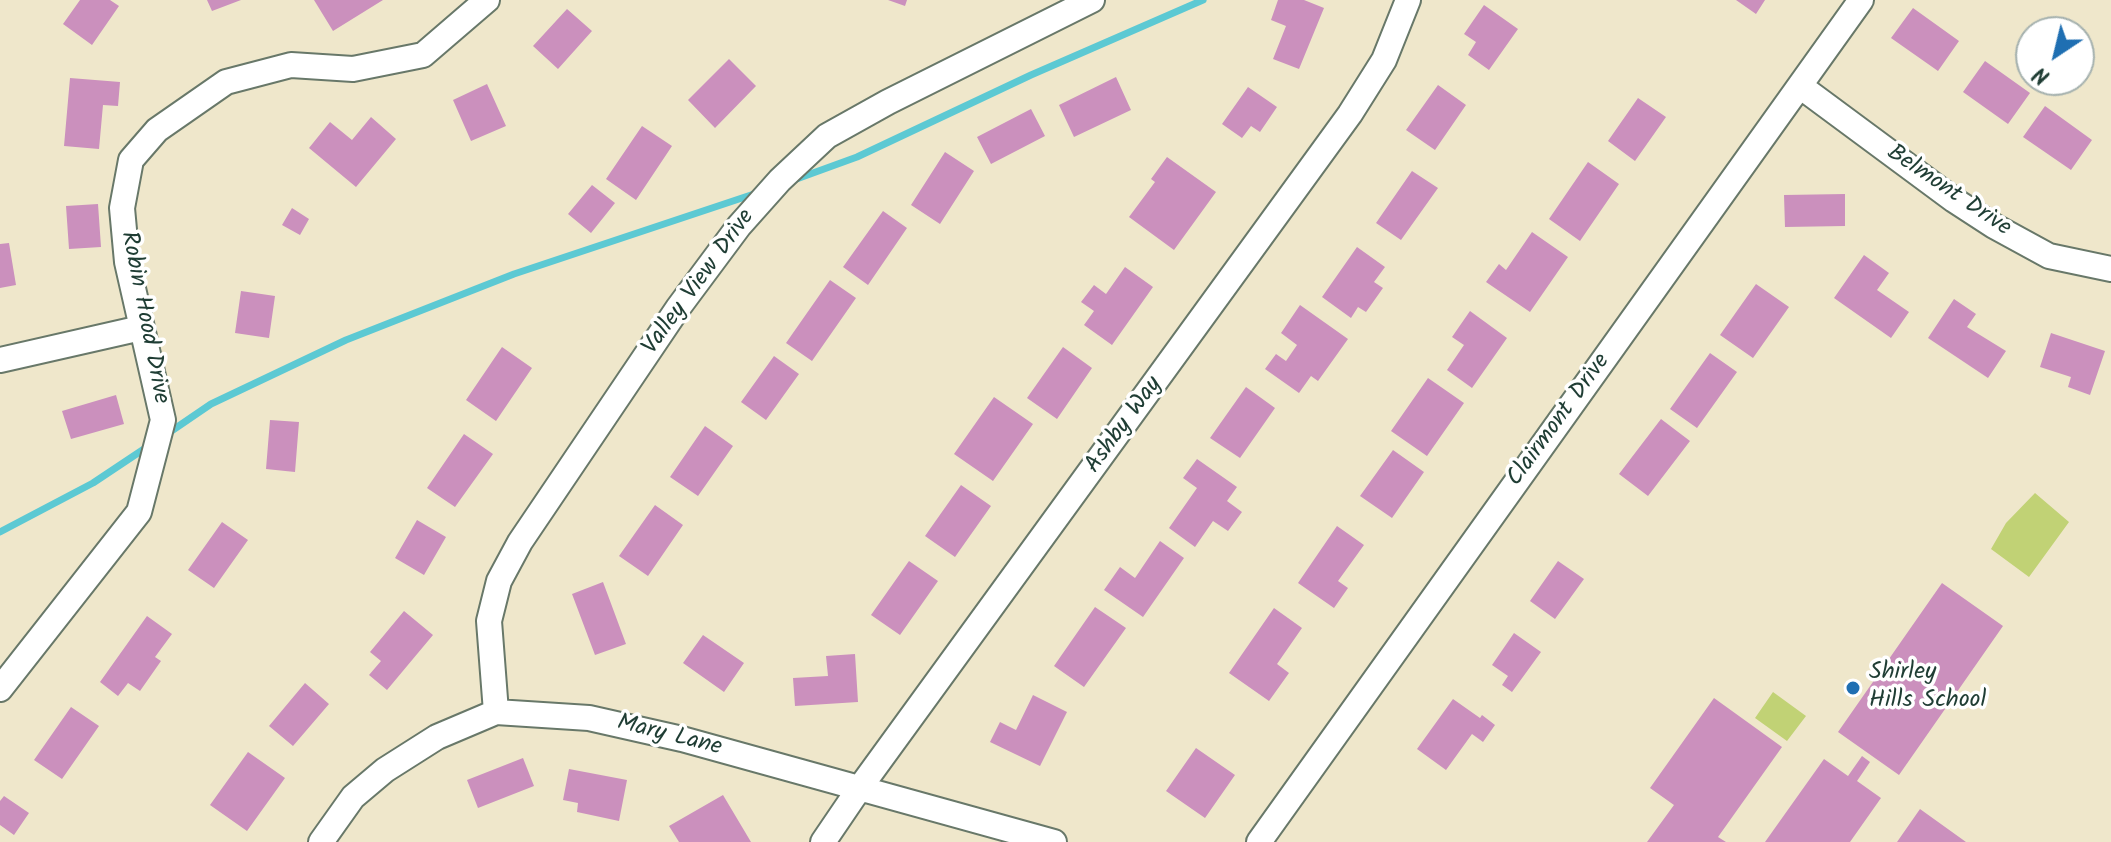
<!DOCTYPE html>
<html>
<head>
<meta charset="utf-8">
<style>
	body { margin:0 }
	#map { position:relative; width:2111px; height:842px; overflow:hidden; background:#efe7cb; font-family:Kalam,sans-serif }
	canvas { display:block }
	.north { position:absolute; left:2015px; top:16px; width:80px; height:80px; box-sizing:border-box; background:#fff; border:2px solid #a5b1ae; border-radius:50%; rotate:215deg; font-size:22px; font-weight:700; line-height:32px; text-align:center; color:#1f3d34 }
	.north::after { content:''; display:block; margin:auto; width:28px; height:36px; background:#1f6fb2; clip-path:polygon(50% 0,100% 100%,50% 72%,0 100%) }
</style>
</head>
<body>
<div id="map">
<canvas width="2111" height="842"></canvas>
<div class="north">N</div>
</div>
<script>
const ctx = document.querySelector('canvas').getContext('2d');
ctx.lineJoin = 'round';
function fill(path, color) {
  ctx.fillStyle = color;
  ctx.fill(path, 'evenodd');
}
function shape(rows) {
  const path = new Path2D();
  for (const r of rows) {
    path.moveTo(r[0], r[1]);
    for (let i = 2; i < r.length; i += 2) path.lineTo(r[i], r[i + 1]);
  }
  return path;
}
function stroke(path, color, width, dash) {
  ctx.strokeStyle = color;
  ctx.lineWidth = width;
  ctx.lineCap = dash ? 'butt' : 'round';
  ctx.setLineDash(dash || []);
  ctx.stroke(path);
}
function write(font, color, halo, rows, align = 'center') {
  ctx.font = font + ' Kalam,sans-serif';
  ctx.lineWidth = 7;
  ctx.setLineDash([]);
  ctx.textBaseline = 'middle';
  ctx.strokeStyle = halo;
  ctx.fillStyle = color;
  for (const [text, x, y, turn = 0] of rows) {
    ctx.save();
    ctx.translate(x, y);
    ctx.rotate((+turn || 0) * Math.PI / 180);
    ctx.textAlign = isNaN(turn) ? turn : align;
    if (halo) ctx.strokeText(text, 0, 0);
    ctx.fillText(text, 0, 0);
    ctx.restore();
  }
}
fill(shape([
	[2035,493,2069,522,2029,577,1991,549,2006,523],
	[1773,692,1806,716,1787,741,1755,718]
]), '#c1d275');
stroke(shape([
	[791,181,857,157,1031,75,1203,0],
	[167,434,211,404,346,340,514,274,757,193],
	[0,532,93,483,150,445]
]), '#5cc9d3', 7);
fill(shape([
	[80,0,110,0,119,6,92,45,63,24],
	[207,0,241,0,212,11],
	[314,0,383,0,333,31],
	[888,0,907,0,905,6],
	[1278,0,1304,0,1324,8,1299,69,1273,59,1286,26,1271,20],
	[1736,0,1765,0,1756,14],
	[1484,5,1518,29,1489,70,1468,55,1476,42,1464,34],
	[1913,8,1959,41,1938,71,1891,38],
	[567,9,592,31,558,69,533,46],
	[729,59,756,86,715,128,688,100],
	[1985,61,2030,93,2008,124,1963,92],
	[1116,77,1131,110,1074,137,1059,105],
	[70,78,120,82,118,106,103,105,99,149,64,146],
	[487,84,506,126,471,141,453,100],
	[1438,85,1466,105,1435,150,1406,130],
	[1248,87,1277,107,1260,132,1251,126,1242,138,1222,124],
	[1638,98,1666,117,1635,161,1608,141],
	[2045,106,2092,140,2071,170,2023,137],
	[1031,109,1045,136,991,164,977,137],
	[371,117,396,139,356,187,309,148,330,122,352,140],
	[642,126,672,146,636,200,606,179],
	[945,152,974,171,940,224,911,205],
	[1167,157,1216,192,1174,250,1129,217,1155,182,1151,179],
	[1588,162,1619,184,1580,241,1549,219],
	[1412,171,1438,188,1401,240,1376,223],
	[592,185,615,203,591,233,568,214],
	[1845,194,1845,226,1785,227,1784,195],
	[98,204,101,247,69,249,66,206],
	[292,208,309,219,300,235,282,225],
	[883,211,907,228,868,285,843,267],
	[1532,232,1568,257,1530,312,1486,282,1499,264,1506,270],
	[9,243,16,285,0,288,0,244],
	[1357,247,1385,267,1374,282,1383,288,1366,312,1358,307,1351,318,1322,297],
	[1864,255,1889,273,1877,290,1909,312,1891,338,1834,298],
	[1125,267,1153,287,1112,345,1084,325,1094,311,1081,302,1094,285,1106,294],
	[830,280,856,298,812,361,786,343],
	[1756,284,1789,307,1753,358,1720,335],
	[241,291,275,296,269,338,235,333],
	[1954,299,1976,314,1967,327,2006,351,1988,378,1928,338],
	[1300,305,1348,339,1318,381,1311,376,1299,393,1265,369,1276,354,1286,361,1297,345,1281,333],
	[1470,311,1507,338,1472,388,1447,370,1464,345,1452,337],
	[2051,333,2105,351,2090,395,2068,387,2071,377,2040,367],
	[502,347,532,368,496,421,466,400],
	[1063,347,1092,368,1057,419,1027,398],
	[1710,353,1737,372,1697,428,1670,409],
	[774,356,799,374,766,420,741,402],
	[1428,378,1464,403,1427,456,1391,431],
	[1246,387,1275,408,1240,458,1210,438],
	[116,395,124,424,71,439,62,411],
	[994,397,1033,424,993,481,954,454],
	[1661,419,1690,441,1648,496,1619,474],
	[270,420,299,422,295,472,266,469],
	[705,426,733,446,698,496,670,477],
	[464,434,493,454,455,507,427,488],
	[1393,450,1424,472,1392,518,1360,496],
	[1197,459,1237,487,1227,501,1242,512,1228,531,1213,521,1195,547,1169,528,1197,488,1183,478],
	[961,485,991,506,955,557,925,536],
	[655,505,683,525,648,576,619,556],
	[417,520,446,537,424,575,395,558],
	[222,522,248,540,214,588,188,570],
	[1337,526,1364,545,1338,581,1348,588,1334,608,1298,583],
	[1160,541,1184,558,1143,617,1104,590,1120,567,1135,578],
	[909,561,938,581,900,635,871,615],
	[1558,561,1584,579,1555,619,1530,601],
	[603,582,626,644,595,655,572,594],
	[1942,583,2003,626,1899,775,1838,732],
	[1095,607,1126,628,1084,687,1054,666],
	[1274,608,1302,628,1277,664,1289,673,1269,701,1229,673],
	[404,611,433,635,387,690,369,675,381,661,370,652],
	[147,616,172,634,155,657,161,661,140,691,128,683,118,696,100,682],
	[1514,633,1541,652,1512,692,1502,685,1508,676,1492,665],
	[703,635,744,663,724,692,683,663],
	[855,654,858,702,795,706,793,678,828,676,826,656],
	[305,683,329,704,293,746,269,726],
	[1033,695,1067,712,1040,766,990,742,1000,722,1016,730],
	[1714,698,1782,747,1718,837,1726,842,1647,842,1674,805,1650,788],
	[1453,699,1480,718,1482,715,1495,725,1483,742,1472,734,1446,770,1417,749],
	[71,707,99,726,62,779,34,760],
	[1196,748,1235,775,1205,818,1166,791],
	[248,752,285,778,247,831,210,805],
	[1862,756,1870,762,1857,781,1881,798,1850,842,1765,842,1824,759,1848,776],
	[523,758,534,786,478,808,467,780],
	[569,769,627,780,619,821,577,812,578,803,563,800],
	[723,795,751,842,679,842,669,826],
	[4,796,29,813,14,835,0,825,0,801],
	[1920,809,1966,842,1897,842]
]), '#cb90bd');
const street = shape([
	[1800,86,1954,200,1994,226,2049,256,2111,269],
	[0,360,141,328],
	[0,689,139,512,163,420,127,262,122,208,131,160,157,130,226,82,291,65,353,69,423,55,487,0],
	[496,712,489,621,499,581,520,542,678,308,739,226,780,180,827,136,888,102,1092,0],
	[321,842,353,797,385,770,437,737,496,712,589,718,682,739,1054,842],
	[823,842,859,789,1350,114,1384,60,1408,0],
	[1259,842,1861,0]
]);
stroke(street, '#687869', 28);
stroke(street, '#fff', 24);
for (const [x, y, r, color] of [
	[1853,688,8,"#1f6fb2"]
]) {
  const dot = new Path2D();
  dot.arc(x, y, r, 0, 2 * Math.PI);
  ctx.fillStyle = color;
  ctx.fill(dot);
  stroke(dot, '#fff', 3);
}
write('24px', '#1f3d34', '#fff', [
	["Belmont Drive",1948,192,34],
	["Valley View Drive",700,283,-54],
	["Robin Hood Drive",143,318,79],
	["Clairmont Drive",1560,421,-54],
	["Ashby Way",1125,426,-54],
	["Mary Lane",669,737,14]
]);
write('24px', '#1f3d34', '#fff', [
	["Shirley",1869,674],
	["Hills School",1869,702]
], 'left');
</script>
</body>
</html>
